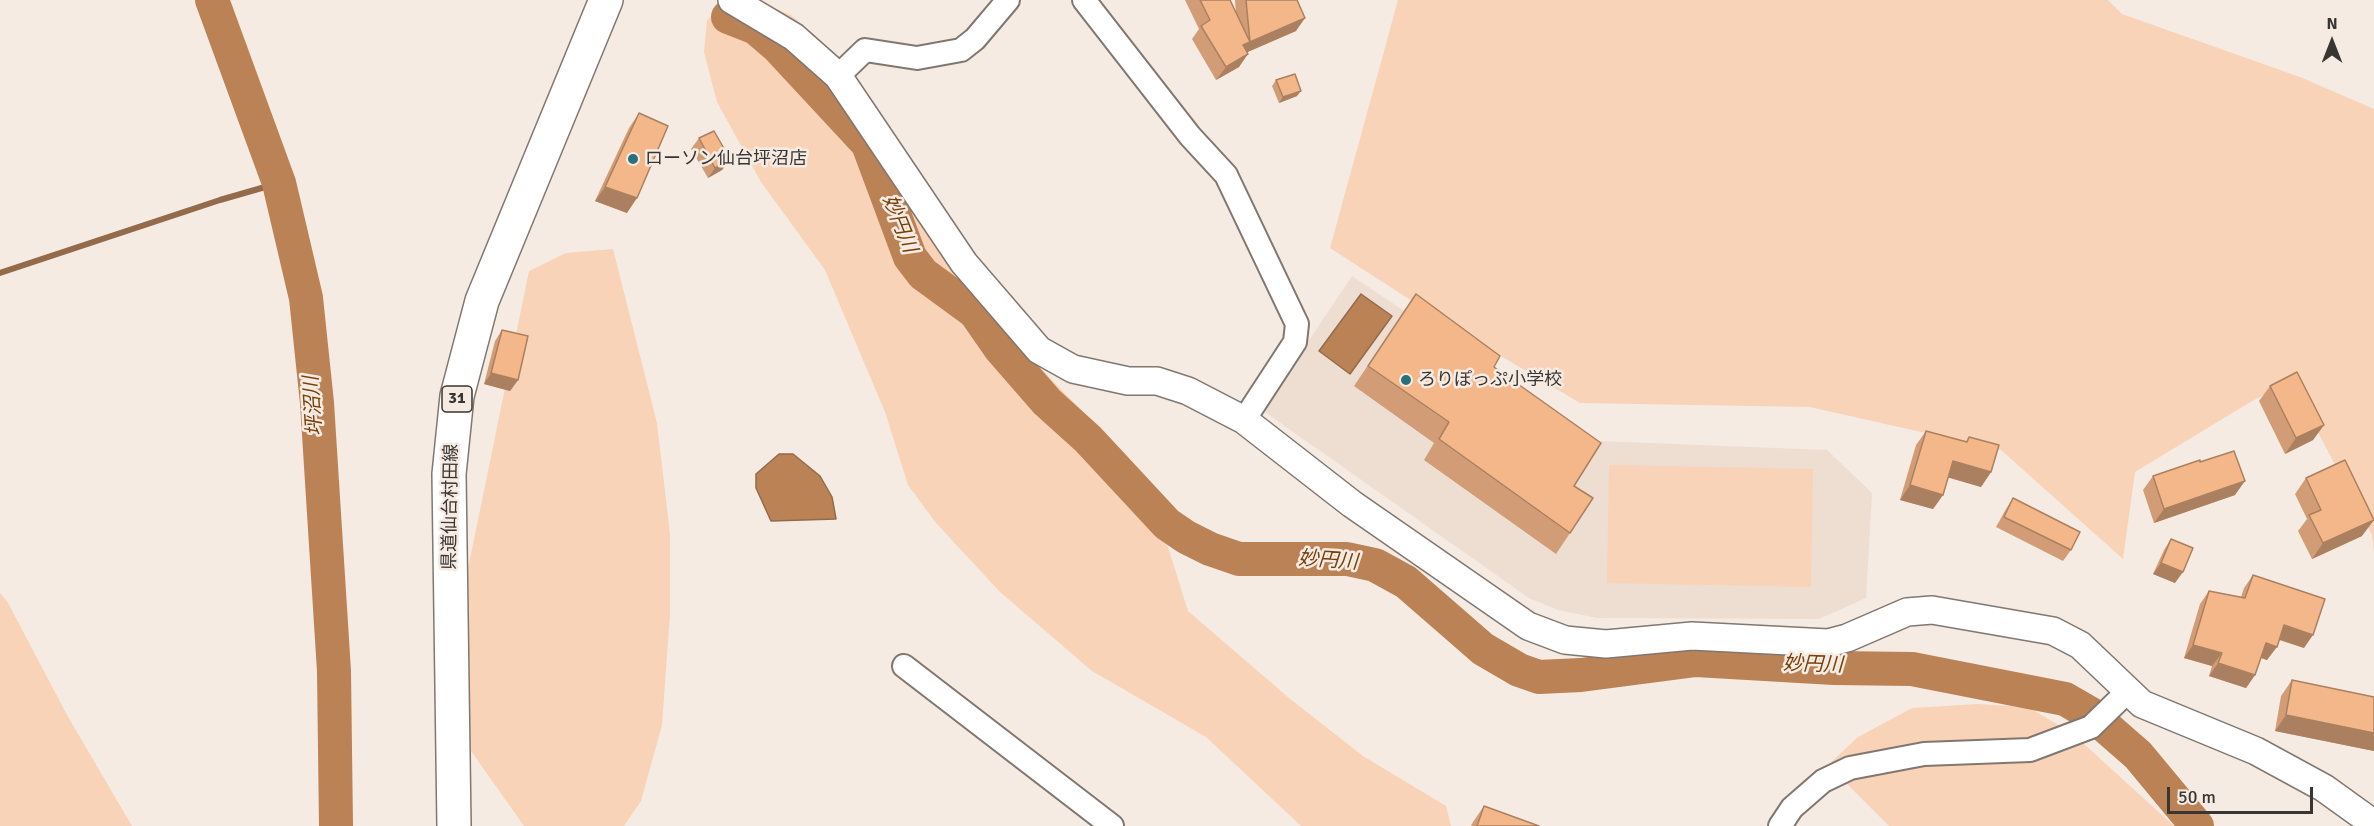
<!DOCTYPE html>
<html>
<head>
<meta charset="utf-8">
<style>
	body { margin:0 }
	#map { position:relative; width:2374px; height:826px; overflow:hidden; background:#f5ebe3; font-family:Signika,sans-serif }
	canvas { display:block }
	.north { position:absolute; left:2302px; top:12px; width:60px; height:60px; -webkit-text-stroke:4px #f5ebe3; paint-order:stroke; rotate:0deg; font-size:16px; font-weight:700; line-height:24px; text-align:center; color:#393532 }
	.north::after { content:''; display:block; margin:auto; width:21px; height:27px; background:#393532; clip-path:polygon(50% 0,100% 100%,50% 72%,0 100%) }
	.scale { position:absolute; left:2167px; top:787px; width:146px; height:27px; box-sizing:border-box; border:3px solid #393532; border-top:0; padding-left:8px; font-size:18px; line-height:21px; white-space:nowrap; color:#393532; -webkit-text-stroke:4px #f5ebe3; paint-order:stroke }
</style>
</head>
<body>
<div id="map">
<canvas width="2374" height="826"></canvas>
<div class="north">N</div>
<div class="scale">50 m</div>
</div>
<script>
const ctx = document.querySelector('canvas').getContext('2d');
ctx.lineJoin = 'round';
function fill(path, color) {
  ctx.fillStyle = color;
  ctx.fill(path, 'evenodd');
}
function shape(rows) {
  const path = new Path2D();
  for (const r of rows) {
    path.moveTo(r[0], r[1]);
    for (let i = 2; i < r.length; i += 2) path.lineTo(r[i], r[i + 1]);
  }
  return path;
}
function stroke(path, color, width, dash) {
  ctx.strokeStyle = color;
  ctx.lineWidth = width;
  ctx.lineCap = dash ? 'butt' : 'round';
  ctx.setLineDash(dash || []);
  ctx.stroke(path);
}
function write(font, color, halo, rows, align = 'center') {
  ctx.font = font + ' Signika,"Noto Sans JP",sans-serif';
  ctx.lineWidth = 5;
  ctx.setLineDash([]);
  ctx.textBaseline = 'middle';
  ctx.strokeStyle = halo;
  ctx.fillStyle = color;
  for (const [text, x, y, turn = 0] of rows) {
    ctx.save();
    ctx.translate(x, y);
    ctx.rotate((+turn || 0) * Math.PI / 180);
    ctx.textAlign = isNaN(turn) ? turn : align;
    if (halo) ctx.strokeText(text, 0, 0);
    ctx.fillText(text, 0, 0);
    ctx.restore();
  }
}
fill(shape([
	[1352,276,1598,441,1827,450,1872,493,1866,598,1819,619,1597,618,1558,610,1529,598,1262,410]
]), '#eeddd1');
fill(shape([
	[735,0,754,0,791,15,835,53,847,105,1020,347,1146,477,1188,611,1289,698,1363,756,1446,806,1451,826,1301,826,1206,737,1092,671,1000,592,936,523,908,485,885,412,825,270,761,182,717,102,704,52,707,20],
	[1398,0,2108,0,2122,14,2300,77,2374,109,2374,552,2372,535,2291,381,2252,401,2135,472,2123,559,2001,450,1810,407,1580,403,1457,330,1330,248],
	[613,249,657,423,670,534,670,614,662,725,641,801,624,826,524,826,471,751,454,657,462,598,529,271,566,253],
	[1609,465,1813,469,1811,587,1607,583],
	[0,593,7,601,67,715,132,826,0,826],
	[1978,704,2028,707,2072,733,2174,826,1889,826,1828,765,1858,737,1912,708]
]), '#f8d3b8');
const water = shape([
	[1361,294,1392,316,1350,374,1319,351,1361,294],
	[779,454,793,454,820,476,832,497,836,519,771,521,756,488,756,474,779,454]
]);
fill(water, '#bb8255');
stroke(water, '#946b4a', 1.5);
stroke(shape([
	[0,273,220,200,279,183]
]), '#946b4a', 6);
stroke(shape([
	[212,0,279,183,306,298,317,403,334,671,336,826],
	[728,17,756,28,777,46,868,144,910,257,923,274,975,312,1000,348,1047,402,1088,439,1167,524,1186,537,1210,549,1239,559,1347,559,1375,565,1406,582,1483,649,1519,670,1539,677,1581,675,1696,660,1834,668,1912,669,2065,699,2091,714,2138,755,2197,826]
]), '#bb8255', 34);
const minor = shape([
	[1084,0,1190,136,1226,175,1297,324,1295,342,1244,420],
	[838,76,865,50,917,58,961,50,975,39,1008,0],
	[904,666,1112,826],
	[1780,826,1792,808,1823,781,1850,768,1924,754,2030,750,2091,727,2127,692]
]);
const tertiary = shape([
	[732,0,794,37,838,76,964,263,1039,350,1073,369,1128,381,1157,381,1188,391,1244,420,1352,504,1528,626,1565,640,1606,644,1692,636,1828,643,1847,638,1907,612,1932,610,2053,631,2080,645,2142,704,2256,751,2324,788,2374,824]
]);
const primary = shape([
	[454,826,449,474,457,396,482,301,606,0]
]);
stroke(minor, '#807770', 26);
stroke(tertiary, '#807770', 30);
stroke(primary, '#807770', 36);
stroke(minor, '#fff', 22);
stroke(tertiary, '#fff', 27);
stroke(primary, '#fff', 33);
fill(shape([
	[1185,0,1230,0,1236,14,1235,0,1297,0,1296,31,1247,52,1239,67,1216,80,1192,39,1199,29],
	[1276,80,1297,96,1279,103,1272,86],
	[639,113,627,213,595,201,629,128],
	[699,138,730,159,722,170,708,178,691,149],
	[1416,294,1494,367,1574,486,1570,533,1556,554,1424,460,1434,443,1354,386],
	[502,330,518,380,510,391,484,384,495,341],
	[2270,386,2324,425,2313,440,2285,454,2259,401],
	[1926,431,1966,442,1969,437,1991,472,1981,487,1948,477,1943,495,1933,509,1900,500,1916,445],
	[2200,462,2235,495,2154,523,2143,490,2153,476],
	[2306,478,2362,536,2312,559,2298,531,2307,519,2295,494],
	[2013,498,2071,550,2063,561,1996,527,2006,509],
	[2171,539,2175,583,2153,574,2164,550],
	[2253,575,2304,648,2279,640,2267,660,2261,658,2255,675,2246,688,2209,676,2212,666,2184,658,2200,604,2209,591,2241,597,2244,588],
	[2292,680,2374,697,2374,751,2275,731,2281,696],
	[1484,806,1539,826,1471,826,1473,822]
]), '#d29d76');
fill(shape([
	[1305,18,1296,31,1234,58,1243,45],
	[1248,54,1239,67,1216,80,1226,67],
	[1301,91,1297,96,1279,103,1283,97],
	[730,159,722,170,708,178,715,168],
	[605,187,637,198,627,213,595,201],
	[491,373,518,380,510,391,484,384],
	[2324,425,2313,440,2285,454,2296,438],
	[1953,461,1991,472,1981,487,1943,476],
	[2245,481,2235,495,2154,523,2164,509],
	[1910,485,1943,495,1933,509,1900,500],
	[2374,520,2362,536,2312,559,2323,543],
	[2161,563,2183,572,2175,583,2153,574],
	[2284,625,2313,635,2304,648,2275,638],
	[2266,643,2277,647,2267,660,2256,656],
	[2193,645,2222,653,2212,666,2184,658],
	[2218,663,2255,675,2246,688,2209,676],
	[2286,715,2374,733,2374,751,2275,731]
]), '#ab8060');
const building = shape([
	[1200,0,1230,0,1250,42,1246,0,1297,0,1305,18,1243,45,1248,54,1226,67,1201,26,1210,20,1200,0],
	[1295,74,1301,91,1283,97,1276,80,1295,74],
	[639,113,668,126,637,198,605,187,639,113],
	[714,131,730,159,715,168,699,138,714,131],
	[1416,294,1500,356,1494,367,1601,443,1574,486,1593,498,1570,533,1439,439,1449,422,1368,366,1416,294],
	[502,330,528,336,518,380,491,373,502,330],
	[2297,372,2324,425,2296,438,2270,386,2297,372],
	[1926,431,1967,442,1969,437,1999,445,1991,472,1953,461,1943,495,1910,485,1926,431],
	[2234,451,2245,481,2164,509,2153,476,2200,460,2200,462,2234,451],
	[2345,460,2374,520,2323,543,2309,515,2321,510,2306,478,2345,460],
	[2013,498,2080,532,2071,550,2004,517,2013,498],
	[2171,539,2193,548,2183,572,2161,563,2171,539],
	[2253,575,2325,599,2313,635,2284,625,2277,647,2266,643,2255,675,2218,663,2222,653,2193,645,2209,591,2245,598,2253,575],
	[2292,680,2374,697,2374,733,2286,715,2292,680],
	[1484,806,1539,826,1477,826,1484,806]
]);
fill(building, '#f4b789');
stroke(building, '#ab8060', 1.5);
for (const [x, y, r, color] of [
	[633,159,6,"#28707a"],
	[1406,380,6,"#28707a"]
]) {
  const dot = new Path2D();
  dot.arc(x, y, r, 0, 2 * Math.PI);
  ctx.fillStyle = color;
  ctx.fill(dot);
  stroke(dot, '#f5ebe3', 2);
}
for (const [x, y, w] of [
	[457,399,30]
]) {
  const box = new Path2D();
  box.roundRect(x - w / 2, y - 13, w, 26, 4.5);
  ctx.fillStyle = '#f5ebe3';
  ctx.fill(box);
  stroke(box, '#393532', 1.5);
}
write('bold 16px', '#393532', null, [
	["31",457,399]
]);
write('18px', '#393532', '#f5ebe3', [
	["ローソン仙台坪沼店",645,159],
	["ろりぽっぷ小学校",1418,380]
], 'left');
write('18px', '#393532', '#f5ebe3', [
	["県道仙台村田線",451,507,-89]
]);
write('italic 20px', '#774008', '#f5ebe3', [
	["妙円川",899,224,68],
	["坪沼川",314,406,-94],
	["妙円川",1328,561,4],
	["妙円川",1813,665,2]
]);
</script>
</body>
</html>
